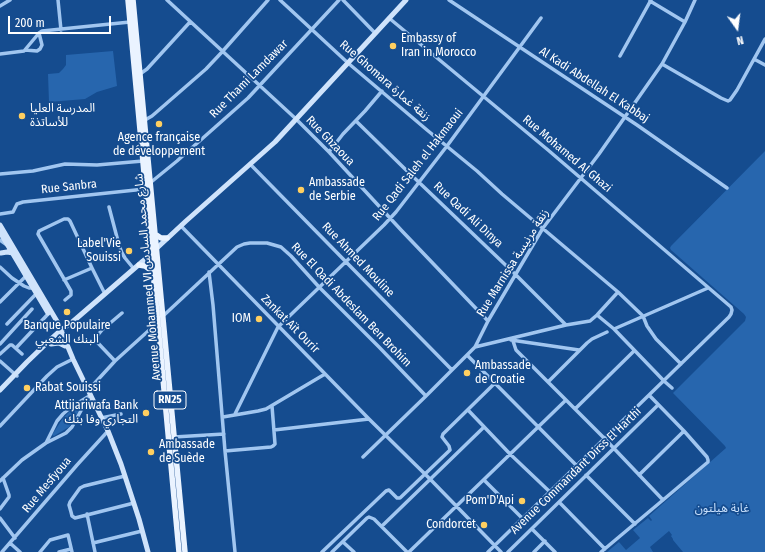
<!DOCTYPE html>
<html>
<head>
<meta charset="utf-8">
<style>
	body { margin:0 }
	#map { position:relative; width:765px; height:552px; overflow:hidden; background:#154c8f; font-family:"Fira Sans Condensed",sans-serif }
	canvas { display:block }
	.north { position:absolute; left:717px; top:8px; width:40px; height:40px; -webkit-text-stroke:3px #154c8f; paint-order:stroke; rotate:166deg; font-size:11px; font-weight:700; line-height:16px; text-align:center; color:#fff }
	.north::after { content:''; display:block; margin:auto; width:14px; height:18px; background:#fff; clip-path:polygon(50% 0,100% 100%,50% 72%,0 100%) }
	.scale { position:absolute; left:8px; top:16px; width:103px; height:18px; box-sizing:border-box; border:2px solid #fff; border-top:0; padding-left:5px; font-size:12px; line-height:14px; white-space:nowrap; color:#fff; -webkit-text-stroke:3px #154c8f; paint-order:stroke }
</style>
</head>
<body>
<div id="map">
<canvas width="765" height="552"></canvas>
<div class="north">N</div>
<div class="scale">200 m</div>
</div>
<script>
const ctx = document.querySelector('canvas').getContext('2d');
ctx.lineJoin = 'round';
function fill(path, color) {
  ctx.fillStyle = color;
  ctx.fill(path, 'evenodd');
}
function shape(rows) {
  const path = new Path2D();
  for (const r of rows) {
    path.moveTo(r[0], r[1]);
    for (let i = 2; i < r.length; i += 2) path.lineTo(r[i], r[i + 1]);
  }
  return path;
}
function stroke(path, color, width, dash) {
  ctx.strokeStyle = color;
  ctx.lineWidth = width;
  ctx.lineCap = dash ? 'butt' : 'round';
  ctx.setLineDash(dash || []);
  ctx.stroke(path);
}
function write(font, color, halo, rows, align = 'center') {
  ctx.font = font + ' "Fira Sans Condensed","Noto Sans Arabic",sans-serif';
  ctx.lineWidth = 3.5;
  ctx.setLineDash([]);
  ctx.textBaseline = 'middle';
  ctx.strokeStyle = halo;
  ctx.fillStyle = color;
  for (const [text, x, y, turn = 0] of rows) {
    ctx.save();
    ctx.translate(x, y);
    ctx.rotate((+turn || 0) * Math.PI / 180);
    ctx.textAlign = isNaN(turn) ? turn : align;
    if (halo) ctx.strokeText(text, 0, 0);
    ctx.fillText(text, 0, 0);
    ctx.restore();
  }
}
fill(shape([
	[113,51,117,86,97,92,85,99,49,102,48,74,59,73,63,69,66,65,66,55],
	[765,151,765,552,683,552,673,540,673,539,671,536,672,535,669,531,650,547,653,552,607,552,619,542,626,550,640,538,633,530,648,518,651,521,652,520,649,516,726,448,725,446,673,393,745,321,746,317,744,314,671,250,670,248,671,246],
	[82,403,83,406,78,412,69,427,54,436,52,435,63,418,70,411]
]), '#2766ae');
stroke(shape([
	[58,0,61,30],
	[167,0,296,119,329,152,402,231,488,321],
	[280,0,348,63,427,130,477,171,502,194,618,292,643,316,647,326,656,339,681,364],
	[343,0,375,33],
	[449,0,637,125,727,188],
	[650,1,685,22],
	[0,6,10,0],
	[389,18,548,150,731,307,732,310,731,314,729,317,488,552],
	[25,50,37,51,40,49,42,45,39,33],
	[0,54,24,51,39,33,42,31,130,22],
	[620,56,651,0],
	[754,59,765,65],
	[662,64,721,98,728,101,730,100,737,90,765,39],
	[140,74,147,69,190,22],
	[145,120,152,116,206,69,222,52,268,0],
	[356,121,404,168,516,275,566,325],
	[329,152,343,134,365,111,382,91],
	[250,164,452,370],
	[0,174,33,171,65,164,97,165,143,161],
	[150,183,177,161,248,98,339,0],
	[109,207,119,245,122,253,125,258,134,269],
	[0,214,13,212,17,204,23,202,145,189],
	[181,226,369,419,430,479,501,552],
	[0,240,7,245],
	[0,267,12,278,24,286,29,288,33,288],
	[209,272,213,305,225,451,235,552],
	[64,280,92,268],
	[65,300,71,295,71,291,38,234,39,231,64,219,68,219,70,221,92,268,105,294],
	[0,302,27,275],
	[597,315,614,329,664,381,672,388],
	[162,317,237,247,244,244,250,243,267,243,281,247,291,256,319,287,379,347,426,396],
	[7,324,37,293],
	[614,329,708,288],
	[511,340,579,350],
	[513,341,516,350,605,439,663,500],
	[0,344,32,309],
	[475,347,566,325,590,321,597,315,618,292],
	[16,348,49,313],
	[0,354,10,345,12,345,22,354],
	[467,355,577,466],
	[0,361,17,376],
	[115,361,97,342,96,338,97,336,102,330,122,313],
	[548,382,587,343,592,339,607,332],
	[86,389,93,385,115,361,157,323],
	[575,409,634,351],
	[468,410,510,454,550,492],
	[235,414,278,327,384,225,396,212,447,146,541,18],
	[223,417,258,411,266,409,325,374],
	[101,418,121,414],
	[0,426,47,376,57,367,73,359],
	[274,430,369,419],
	[174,437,224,434],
	[46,443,57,421,63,414,71,407,91,395],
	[225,451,271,447,273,446,275,444,272,406],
	[363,457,426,396,475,347,488,321,543,228,599,154,662,64,685,22,695,0],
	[586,475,635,524],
	[639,475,684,431],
	[125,476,84,486,80,488,70,502,69,505,71,512,72,516,75,518,134,503],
	[484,480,523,519],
	[0,481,22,460,46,443,66,433,72,427,83,407,91,401],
	[559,502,605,549],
	[0,509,9,497,9,495,3,478],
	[87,514,95,552],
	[0,518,15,538],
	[382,526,484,427],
	[532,529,555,552],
	[343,542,354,552],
	[10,543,20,552],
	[93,543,142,531],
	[2,552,77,465,108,431],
	[40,552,50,540,68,535,72,552],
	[59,552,71,549],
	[322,552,386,491,389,490,397,498,400,498,450,450,449,446,442,437,443,434,495,383],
	[332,552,367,518,369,517,374,519,407,552],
	[409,552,566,400],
	[508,552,658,405],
	[534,552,545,541],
	[601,552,663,500,708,462,708,460,707,457,684,431,649,395]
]), '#a1c6f0', 3.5);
stroke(shape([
	[0,225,58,323,73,359,108,431,121,464,139,519,148,552],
	[0,232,48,313],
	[1,253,7,252,13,253],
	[51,344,59,343,65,346],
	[0,390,27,362,52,338,61,330,70,324,143,261,186,221,275,142,406,0]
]), '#cfe3fb', 5);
stroke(shape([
	[128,0,179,552],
	[133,0,185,552],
	[155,234,161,238,167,238],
	[139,265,145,266,152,271]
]), '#eaf3ff', 5.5);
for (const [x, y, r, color] of [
	[393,46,4,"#ffcf60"],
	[22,116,4,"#ffcf60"],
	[159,124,4,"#ffcf60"],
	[301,190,4,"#ffcf60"],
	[129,251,4,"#ffcf60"],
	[67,312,4,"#ffcf60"],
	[259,319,4,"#ffcf60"],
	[467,373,4,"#ffcf60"],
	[27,388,4,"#ffcf60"],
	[146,413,4,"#ffcf60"],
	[151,452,4,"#ffcf60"],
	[522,501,4,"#ffcf60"],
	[484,525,4,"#ffcf60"]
]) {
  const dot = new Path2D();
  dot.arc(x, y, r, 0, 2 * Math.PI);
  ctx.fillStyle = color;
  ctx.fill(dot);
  stroke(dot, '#154c8f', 1.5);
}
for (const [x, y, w] of [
	[170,400,32]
]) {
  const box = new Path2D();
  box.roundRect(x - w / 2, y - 9, w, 18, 3);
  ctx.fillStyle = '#154c8f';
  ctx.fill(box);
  stroke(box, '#fff', 1);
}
write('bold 11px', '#fff', null, [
	["RN25",170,400]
]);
write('12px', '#fff', '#154c8f', [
	["Embassy of",401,39],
	["Iran in Morocco",401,53],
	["المدرسة العليا",30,109],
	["للأساتذة",30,123],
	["Agence française",159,138,"center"],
	["de développement",159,152,"center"],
	["Ambassade",309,183],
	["de Serbie",309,197],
	["Label'Vie",121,244,"right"],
	["Souissi",121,258,"right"],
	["IOM",251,319,"right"],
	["Banque Populaire",67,326,"center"],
	["البنك الشعبي",67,340,"center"],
	["Ambassade",475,366],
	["de Croatie",475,380],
	["Rabat Souissi",35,388],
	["Attijariwafa Bank",138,406,"right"],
	["التجاري وفا بنك",138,420,"right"],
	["Ambassade",159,445],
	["de Suède",159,459],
	["Pom'D'Api",514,501,"right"],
	["Condorcet",476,525,"right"]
], 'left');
write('12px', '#fff', '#154c8f', [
	["Rue Thami Lamdawar",249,79,-45],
	["Rue Ghomara زنقة غمارة",385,81,41],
	["Al Kadi Abdellah El Kabbaj",594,85,33],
	["Rue Ghzaoua",330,141,46],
	["Rue Mohamed Al Ghazi",567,154,40],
	["Rue Qadi Saleh el Hakmaoui",418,165,-52],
	["Rue Sanbra",69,187,-6],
	["Rue Qadi Ali Dinya",468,215,43],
	["Rue Ahmed Mouline",358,260,46],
	["Rue Marnissa زنقة مرنيسة",513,263,-58],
	["Avenue Mohammed VI شارع محمد السادس",148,277,-95],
	["Rue El Qadi Abdeslam Ben Brohim",351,305,46],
	["Zankat Aït Ourir",290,324,45],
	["Avenue Commandant Dirss El Harthi",576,471,-44],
	["Rue Mesfyoua",47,485,-50]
]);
write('12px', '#c8e0fc', '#154c8f', [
	["غابة هيلتون",722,509]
]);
</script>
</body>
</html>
